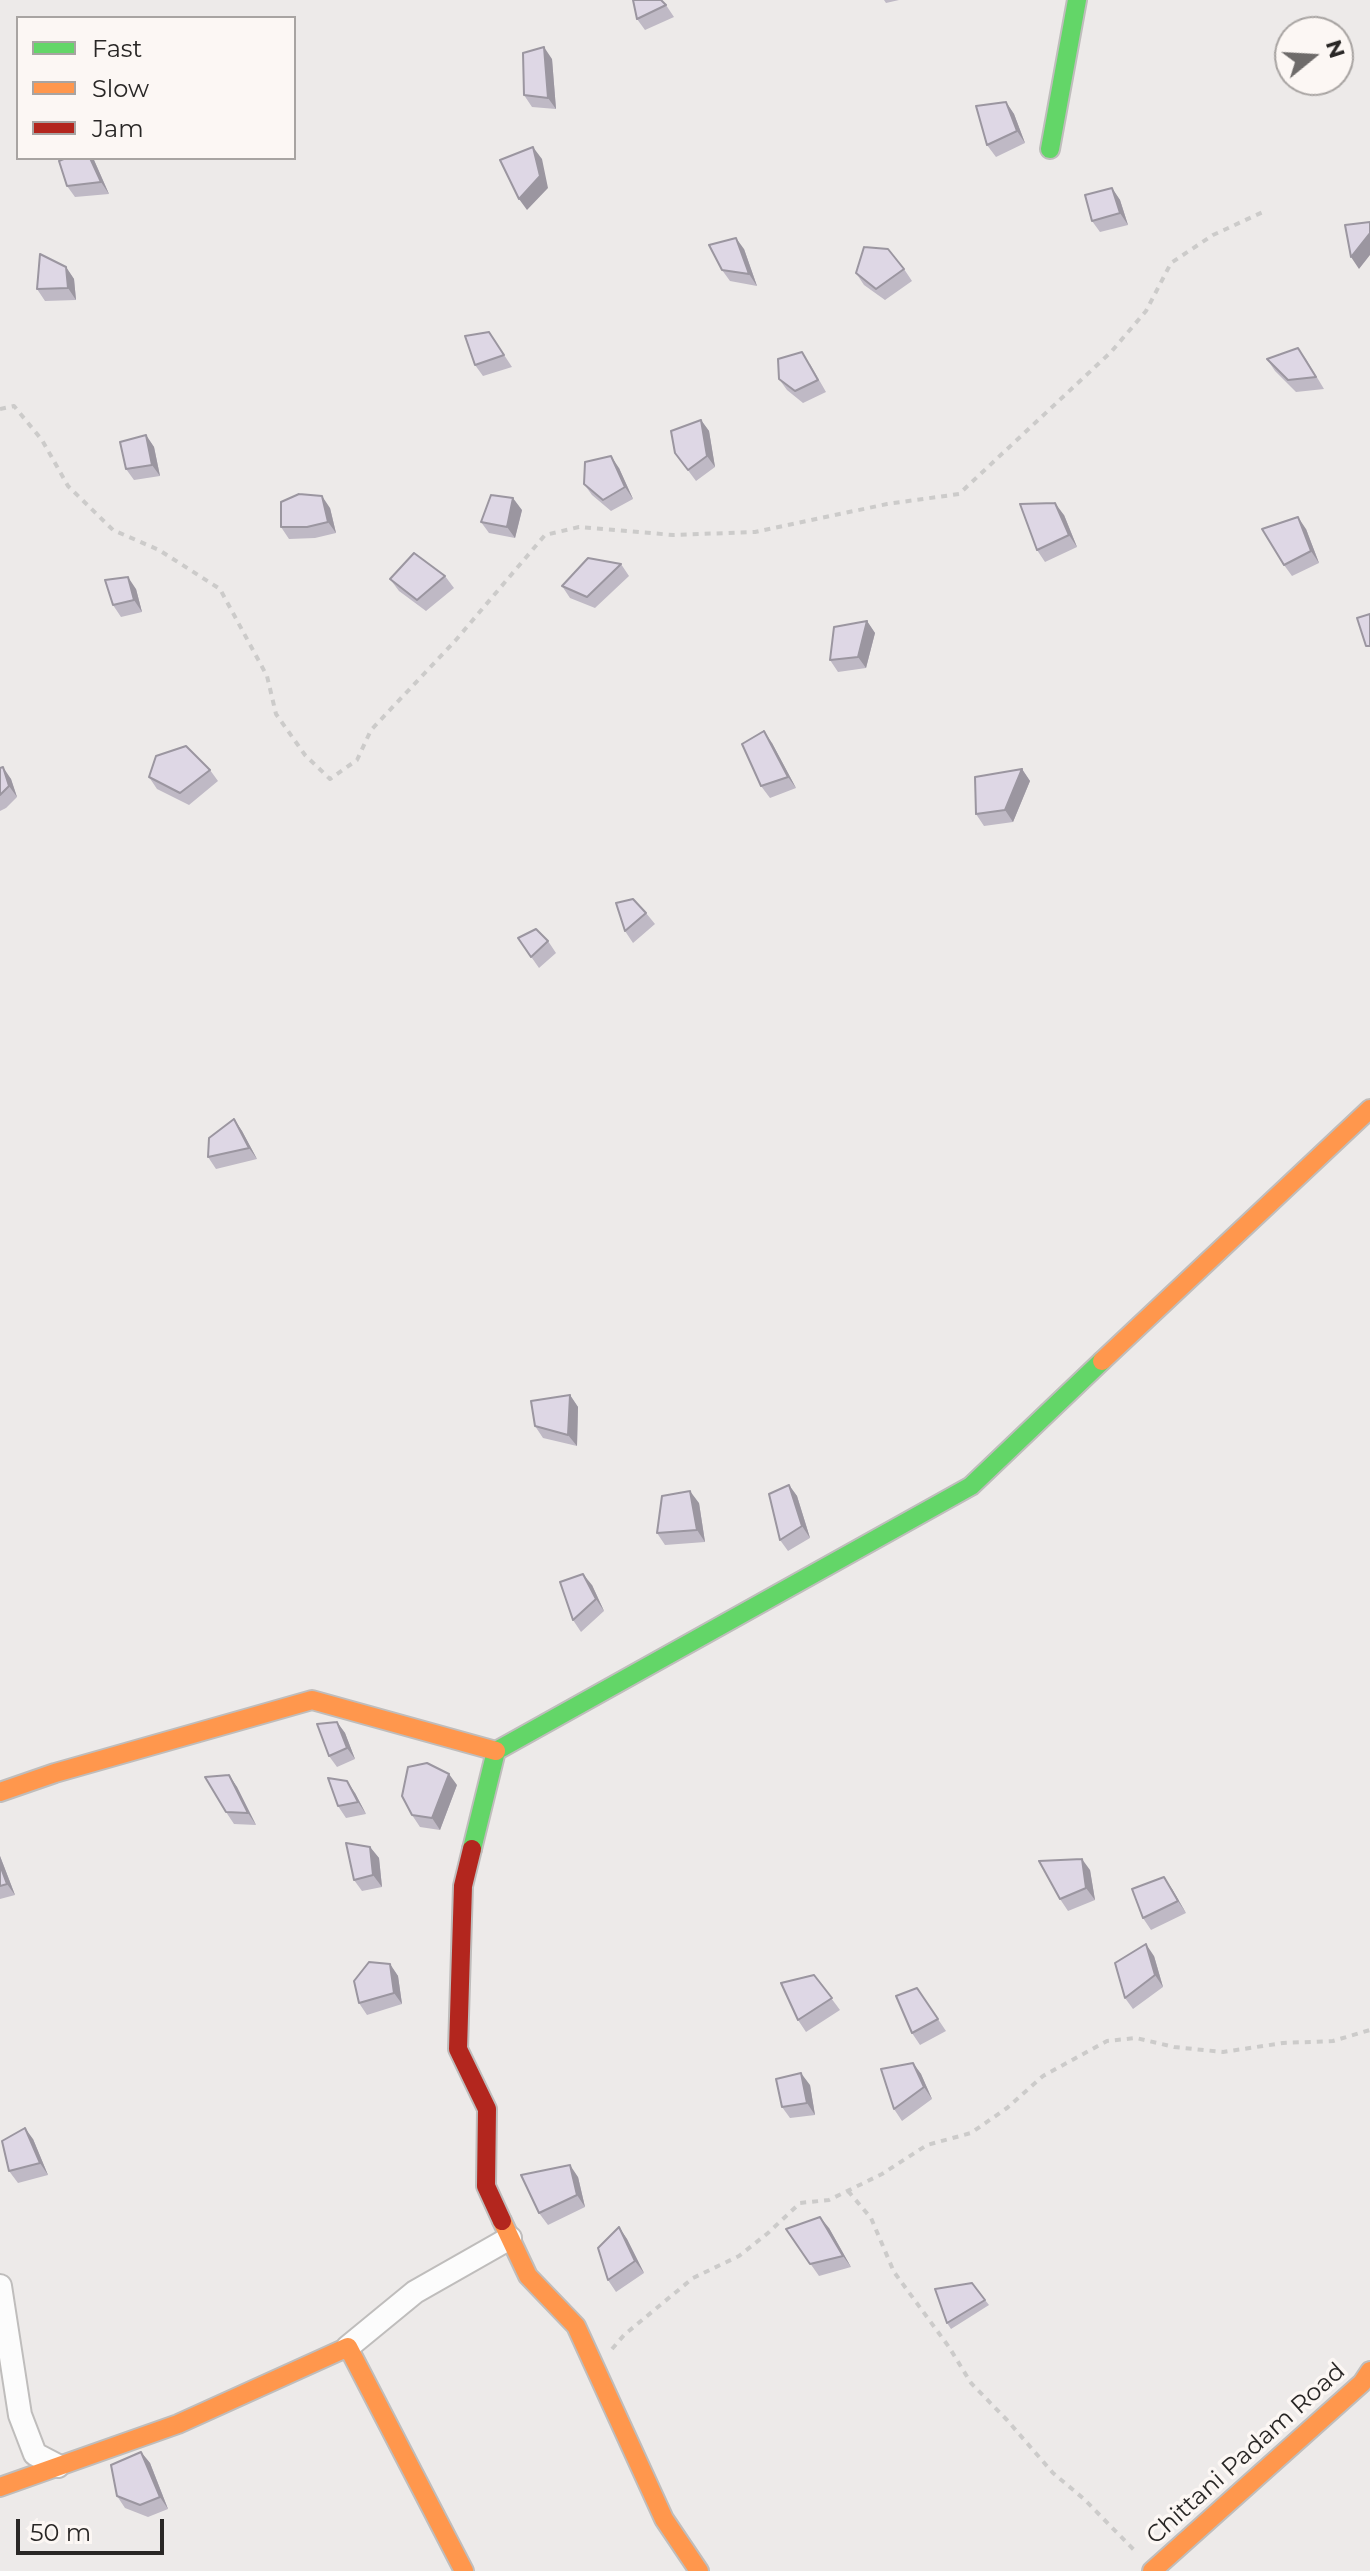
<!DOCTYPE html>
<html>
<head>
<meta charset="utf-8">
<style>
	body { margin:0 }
	#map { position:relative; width:1370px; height:2571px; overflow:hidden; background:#edeae9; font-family:Montserrat,sans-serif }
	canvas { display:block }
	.legend { position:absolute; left:16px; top:16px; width:280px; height:144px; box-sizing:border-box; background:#fcf7f4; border:2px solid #a8a4a2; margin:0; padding:10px 14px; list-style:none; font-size:24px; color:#292726 }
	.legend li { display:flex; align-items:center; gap:16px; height:40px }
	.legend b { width:40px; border:2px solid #a8a4a2 }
	.north { position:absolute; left:1274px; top:16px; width:80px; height:80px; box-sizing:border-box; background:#fcf7f4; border:2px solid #a8a4a2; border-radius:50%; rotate:72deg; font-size:22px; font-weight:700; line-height:32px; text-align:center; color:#292726 }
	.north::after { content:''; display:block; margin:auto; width:28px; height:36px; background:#6e6b6a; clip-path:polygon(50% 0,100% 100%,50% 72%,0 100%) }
	.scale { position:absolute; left:16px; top:2519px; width:148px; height:36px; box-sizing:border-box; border:4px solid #292726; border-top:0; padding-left:10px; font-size:24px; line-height:28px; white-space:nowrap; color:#292726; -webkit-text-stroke:6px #fcf7f4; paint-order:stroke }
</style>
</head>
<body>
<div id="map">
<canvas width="1370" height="2571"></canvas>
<ul class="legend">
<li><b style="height:10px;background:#63d668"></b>Fast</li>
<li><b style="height:10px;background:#ff974d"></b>Slow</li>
<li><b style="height:10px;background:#b3261e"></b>Jam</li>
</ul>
<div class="north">N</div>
<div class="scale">50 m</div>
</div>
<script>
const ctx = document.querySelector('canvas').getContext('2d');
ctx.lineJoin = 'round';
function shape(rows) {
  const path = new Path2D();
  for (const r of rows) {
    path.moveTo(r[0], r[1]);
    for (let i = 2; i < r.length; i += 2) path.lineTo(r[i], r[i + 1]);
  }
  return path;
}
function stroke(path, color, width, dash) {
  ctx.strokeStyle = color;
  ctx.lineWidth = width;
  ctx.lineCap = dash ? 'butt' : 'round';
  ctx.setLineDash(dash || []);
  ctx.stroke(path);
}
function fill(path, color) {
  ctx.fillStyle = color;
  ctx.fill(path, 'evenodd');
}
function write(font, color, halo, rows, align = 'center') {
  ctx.font = font + ' Montserrat,sans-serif';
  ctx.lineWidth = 7;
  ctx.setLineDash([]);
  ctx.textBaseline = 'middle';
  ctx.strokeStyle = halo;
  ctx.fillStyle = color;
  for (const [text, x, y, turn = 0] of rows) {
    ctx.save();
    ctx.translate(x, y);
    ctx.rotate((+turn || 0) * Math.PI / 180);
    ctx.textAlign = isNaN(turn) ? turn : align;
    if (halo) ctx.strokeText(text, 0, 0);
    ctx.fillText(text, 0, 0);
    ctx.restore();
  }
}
const street = shape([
	[0,2286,20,2415,35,2454,58,2466],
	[348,2347,415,2292,510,2238]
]);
const fast = shape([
	[1050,149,1077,0],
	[472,1849,496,1751,971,1486,1102,1361]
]);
const slow = shape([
	[1102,1361,1370,1109],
	[0,1792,55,1773,312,1700,496,1751],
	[502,2221,528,2276,576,2326,664,2519,699,2571],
	[0,2487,178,2424,348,2347,464,2571],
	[1152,2571,1362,2383,1370,2371]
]);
const jam = shape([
	[472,1849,463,1886,458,2049,487,2109,486,2186,502,2221]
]);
stroke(street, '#bfbdbc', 26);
stroke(fast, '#bfbdbc', 22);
stroke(slow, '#bfbdbc', 22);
stroke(jam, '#bfbdbc', 22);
stroke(shape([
	[0,409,14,406,42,440,68,486,113,530,159,550,220,589,267,676,276,714,305,755,330,779,357,760,371,730,455,641,545,535,579,527,673,535,755,532,887,504,959,494,1111,352,1146,311,1171,263,1213,235,1263,212],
	[848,2191,871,2218,894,2272,949,2347,971,2383,1007,2420,1053,2473,1084,2499,1136,2552],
	[612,2349,624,2335,693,2278,739,2256,768,2233,800,2203,829,2200,882,2174,927,2145,971,2133,1007,2108,1043,2076,1107,2041,1136,2038,1174,2047,1223,2052,1283,2043,1333,2041,1370,2030]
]), '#cccbca', 4, [6, 6]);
stroke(street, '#fcfcfc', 22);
stroke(fast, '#63d668', 18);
stroke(slow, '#ff974d', 18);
stroke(jam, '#b3261e', 18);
fill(shape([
	[884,0,899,0,886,3],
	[666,5,674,17,645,30,637,19],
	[552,59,556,109,532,107,524,95],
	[1006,102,1014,114,1025,143,996,157,987,145],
	[94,160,109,194,75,197,67,186],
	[1112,188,1120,200,1128,225,1100,232,1092,221],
	[744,249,757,286,730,281,722,270],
	[66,267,74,279,76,300,45,301,37,289],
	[904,269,912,281,885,300,864,285,856,273],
	[489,332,512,367,483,376,475,365],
	[1298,348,1306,359,1324,389,1296,392,1275,371,1267,359],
	[810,364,826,392,803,403,787,390,779,379],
	[701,420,709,431,715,467,696,481,675,453],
	[146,435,154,447,160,476,134,480,126,469],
	[619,468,633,499,611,511,592,495,584,484],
	[330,508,336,533,315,538,289,539,281,527],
	[522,510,515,538,489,533,481,522],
	[1064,515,1077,547,1045,562,1037,550],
	[1306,529,1319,563,1292,576,1284,565],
	[621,564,629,576,595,608,570,598,562,586],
	[445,576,454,588,426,611,399,591,390,579],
	[136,589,142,612,121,617,113,605],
	[867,621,875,633,866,668,838,672,830,660],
	[772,743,796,788,770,798,761,786],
	[0,768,11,779,17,797,6,808,0,811],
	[1022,769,1030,781,1013,822,984,826,976,814],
	[210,770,218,781,189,805,157,789,149,777],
	[646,913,655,924,633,943,625,931],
	[518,938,548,941,556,953,539,968],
	[234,1119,242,1131,257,1159,216,1169,208,1157],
	[570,1395,578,1407,577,1446,543,1438,535,1426],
	[789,1485,797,1496,810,1538,788,1551,780,1540],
	[699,1503,705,1542,665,1545,657,1533],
	[592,1585,604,1611,581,1632,573,1620],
	[337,1722,345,1733,355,1759,337,1767,329,1756],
	[229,1775,237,1787,256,1825,234,1824,226,1812],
	[457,1785,440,1830,420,1827,412,1815],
	[355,1793,366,1814,346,1818,338,1806],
	[370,1847,379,1858,382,1887,362,1891,354,1880],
	[0,1856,15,1895,0,1899],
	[1090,1870,1095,1900,1068,1911,1060,1899],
	[1172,1889,1186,1913,1151,1930,1143,1918],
	[1154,1956,1163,1987,1133,2009,1125,1998],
	[390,1964,398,1976,402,2004,367,2015,359,2003],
	[814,1975,840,2010,806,2032,798,2020],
	[917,1988,946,2031,920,2045,912,2033],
	[913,2063,921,2074,932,2099,902,2121,894,2109],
	[810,2085,815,2115,790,2118,782,2107],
	[33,2139,48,2175,18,2183,9,2171],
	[578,2177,585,2207,548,2225,539,2213],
	[619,2227,627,2239,644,2273,616,2292,608,2280],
	[829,2228,851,2267,819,2276,786,2229],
	[972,2283,989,2305,951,2329,947,2323],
	[141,2452,150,2463,168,2509,148,2517,125,2508,117,2496]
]), '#bfb9c5');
fill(shape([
	[544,47,552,59,556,109,548,98],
	[1006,102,1014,114,1025,143,1017,131],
	[533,147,542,159,548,188,527,210,519,199],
	[90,158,93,158,94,160,109,194,101,182],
	[1112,188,1120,200,1128,225,1120,213],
	[1370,233,1370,255,1359,269,1351,257],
	[736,238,744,249,757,286,749,274],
	[66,267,74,279,76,300,68,288],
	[701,420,709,431,715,467,707,456],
	[146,435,154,447,160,476,152,465],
	[611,456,619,468,633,499,625,487],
	[322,496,330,508,336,533,328,522],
	[513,498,522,510,515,538,507,527],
	[1055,503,1064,515,1077,547,1069,535],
	[1298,517,1306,529,1319,563,1311,551],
	[128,577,136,589,142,612,134,600],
	[867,621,875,633,866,668,858,657],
	[764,731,772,743,796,788,788,777],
	[3,767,11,779,17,797,9,786],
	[1022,769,1030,781,1013,822,1005,810],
	[234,1119,242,1131,257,1159,249,1148],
	[570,1395,578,1407,577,1446,568,1435],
	[789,1485,797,1496,810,1538,802,1526],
	[690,1491,699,1503,705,1542,697,1530],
	[583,1574,592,1585,604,1611,596,1599],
	[337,1722,345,1733,355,1759,347,1748],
	[449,1774,457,1785,440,1830,432,1818],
	[229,1775,237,1787,256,1825,248,1813],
	[347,1781,355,1793,366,1814,358,1802],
	[370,1847,379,1858,382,1887,373,1875],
	[0,1856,15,1895,7,1884,0,1865],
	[1082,1859,1090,1870,1095,1900,1086,1888],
	[1164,1877,1172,1889,1186,1913,1178,1901],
	[1146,1944,1154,1956,1163,1987,1155,1975],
	[390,1964,398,1976,402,2004,394,1993],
	[913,2063,921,2074,932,2099,924,2087],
	[801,2073,810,2085,815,2115,807,2103],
	[25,2128,33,2139,48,2175,40,2163],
	[570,2165,578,2177,585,2207,577,2195],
	[820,2217,829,2228,851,2267,843,2256],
	[619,2227,627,2239,644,2273,635,2261],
	[141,2452,150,2463,168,2509,160,2497]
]), '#9b96a0');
const building = shape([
	[633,0,661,0,666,5,637,19,633,0],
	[544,47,548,98,524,95,523,53,544,47],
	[1006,102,1017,131,987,145,976,106,1006,102],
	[533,147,540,176,519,199,500,160,533,147],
	[66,158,90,158,101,182,67,186,59,161,66,158],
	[1112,188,1120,213,1092,221,1085,195,1112,188],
	[1370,222,1370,233,1351,257,1345,225,1370,222],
	[736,238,749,274,722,270,709,245,736,238],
	[864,247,888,249,904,269,876,289,856,273,864,247],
	[40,254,66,267,68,288,37,289,40,254],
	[489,332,504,355,475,365,465,336,489,332],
	[1298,348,1316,377,1288,380,1267,359,1298,348],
	[802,352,818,380,795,391,779,379,778,359,802,352],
	[701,420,707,456,688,470,675,453,671,431,701,420],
	[146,435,152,465,126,469,120,442,146,435],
	[611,456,625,487,603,500,584,484,585,462,611,456],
	[299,494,322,496,328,522,307,527,281,527,281,502,299,494],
	[491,495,513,498,507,527,481,522,491,495],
	[1055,503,1069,535,1037,550,1020,504,1055,503],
	[1298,517,1311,551,1284,565,1262,529,1298,517],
	[414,553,445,576,417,600,390,579,414,553],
	[588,558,621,564,587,597,562,586,588,558],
	[128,577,134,600,113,605,105,580,128,577],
	[1370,614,1370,646,1366,646,1357,618,1370,614],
	[867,621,858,657,830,660,834,627,867,621],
	[764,731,788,777,761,786,742,744,764,731],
	[186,746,210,770,180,793,149,777,156,756,186,746],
	[3,767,9,786,0,795,0,768,3,767],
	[1022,769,1005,810,976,814,975,777,1022,769],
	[633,899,646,913,625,931,616,903,633,899],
	[536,929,548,941,531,957,518,938,536,929],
	[234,1119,249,1148,208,1157,209,1138,234,1119],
	[570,1395,568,1435,535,1426,531,1401,570,1395],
	[789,1485,802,1526,780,1540,769,1494,789,1485],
	[690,1491,697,1530,657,1533,662,1496,690,1491],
	[583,1574,596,1599,573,1620,560,1582,583,1574],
	[337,1722,347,1748,329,1756,317,1724,337,1722],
	[427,1763,449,1774,432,1818,412,1815,402,1796,408,1767,427,1763],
	[229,1775,248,1813,226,1812,205,1777,229,1775],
	[328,1778,347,1781,358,1802,338,1806,328,1778],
	[346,1843,370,1847,373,1875,354,1880,346,1843],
	[1082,1859,1086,1888,1060,1899,1039,1861,1082,1859],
	[0,1865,7,1884,0,1886,0,1865],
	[1164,1877,1178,1901,1143,1918,1132,1889,1164,1877],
	[1146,1944,1155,1975,1125,1998,1115,1963,1146,1944],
	[369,1962,390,1964,394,1993,359,2003,354,1981,369,1962],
	[814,1975,832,1998,798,2020,781,1983,814,1975],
	[917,1988,938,2019,912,2033,896,1996,917,1988],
	[913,2063,924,2087,894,2109,881,2069,913,2063],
	[801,2073,807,2103,782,2107,776,2079,801,2073],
	[25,2128,40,2163,9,2171,2,2141,25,2128],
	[570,2165,577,2195,539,2213,521,2175,570,2165],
	[820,2217,843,2256,810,2264,786,2229,820,2217],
	[619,2227,635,2261,608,2280,598,2248,619,2227],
	[972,2283,985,2300,947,2323,935,2289,972,2283],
	[141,2452,160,2497,140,2505,117,2496,111,2465,141,2452]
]);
fill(building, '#ded7e5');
stroke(building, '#9b96a0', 2);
write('24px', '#292726', '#fcf7f4', [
	["Chittani Padam Road",1246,2454,-42]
]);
</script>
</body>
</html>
